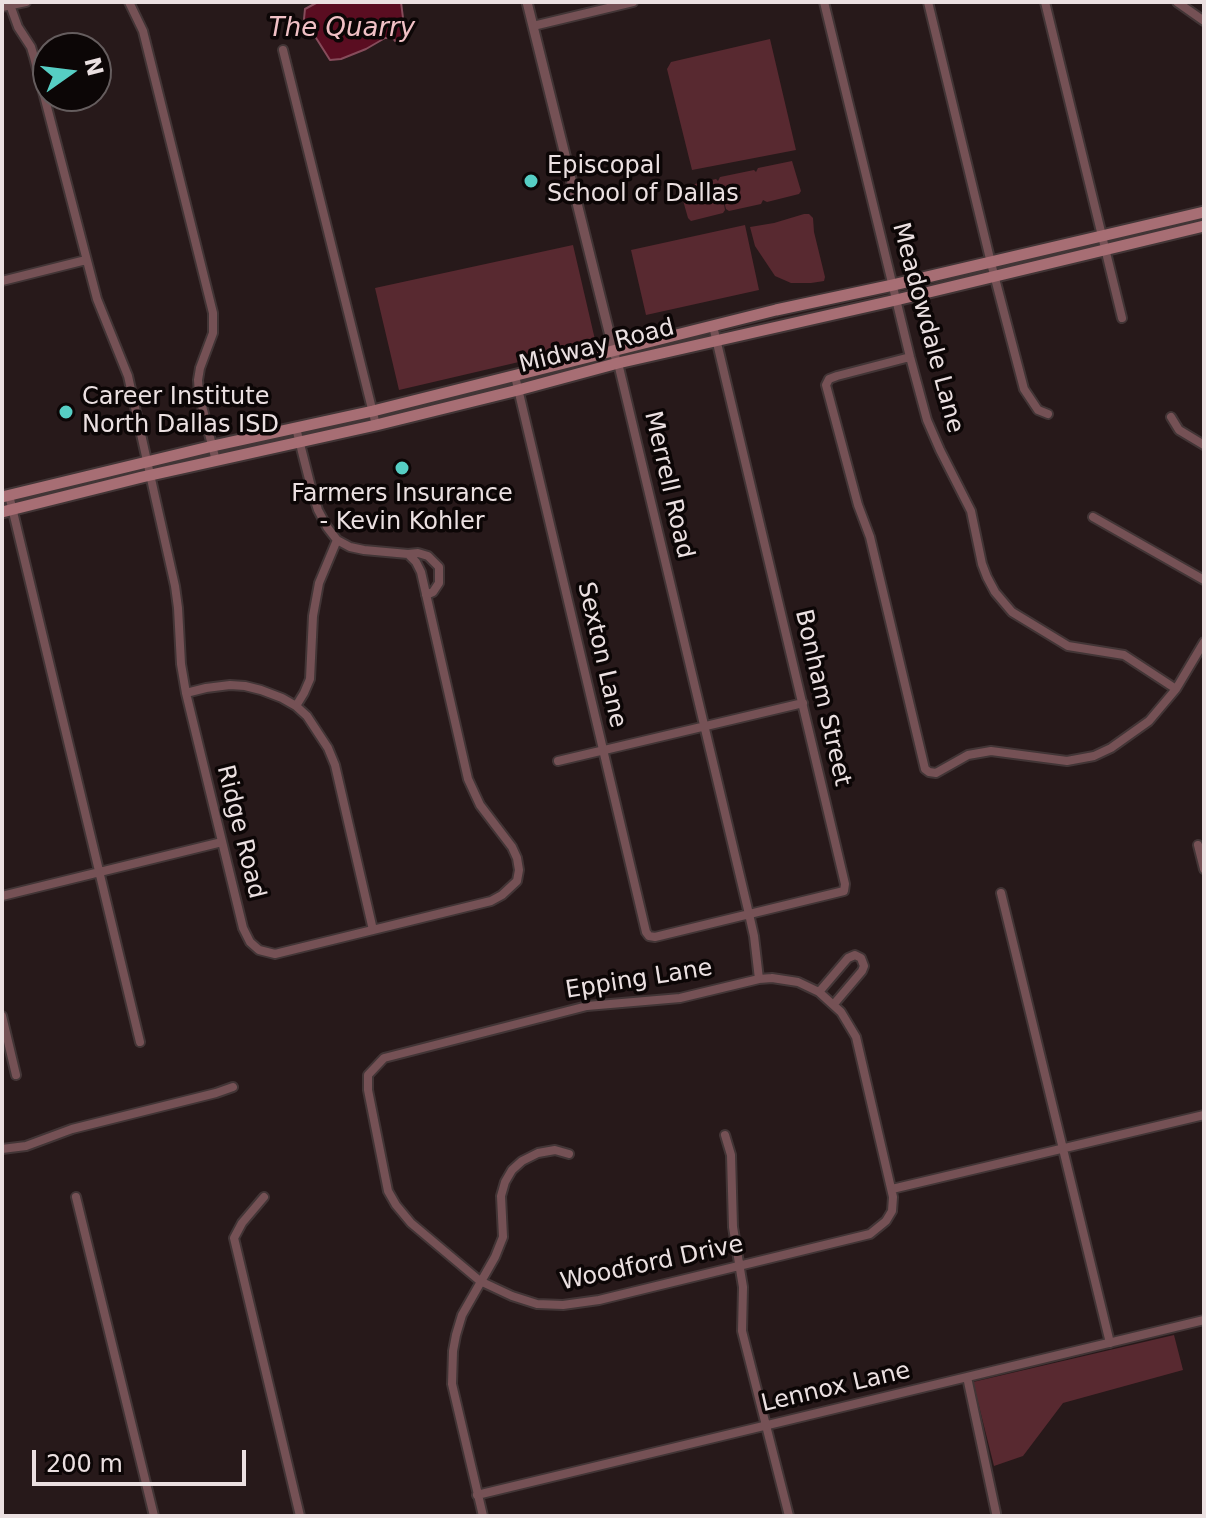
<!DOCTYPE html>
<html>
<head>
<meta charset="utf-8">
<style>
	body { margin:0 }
	#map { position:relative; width:1206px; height:1518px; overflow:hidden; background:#27191a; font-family:"DejaVu Sans",sans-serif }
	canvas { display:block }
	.frame { position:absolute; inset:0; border:4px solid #ebe0e1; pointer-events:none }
	.north { position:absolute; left:32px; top:32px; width:80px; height:80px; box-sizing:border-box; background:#0c0606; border:2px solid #655d5e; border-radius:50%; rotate:76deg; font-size:22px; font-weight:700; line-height:32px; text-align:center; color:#ebe0e1 }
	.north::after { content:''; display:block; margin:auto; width:28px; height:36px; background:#56cec4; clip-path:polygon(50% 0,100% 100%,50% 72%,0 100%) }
	.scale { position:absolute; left:32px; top:1450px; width:214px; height:36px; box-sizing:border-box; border:4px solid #ebe0e1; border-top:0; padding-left:10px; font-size:24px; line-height:28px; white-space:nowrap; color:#ebe0e1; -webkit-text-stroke:6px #0c0606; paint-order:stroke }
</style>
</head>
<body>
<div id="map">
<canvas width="1206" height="1518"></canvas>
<div class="frame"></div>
<div class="north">N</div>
<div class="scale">200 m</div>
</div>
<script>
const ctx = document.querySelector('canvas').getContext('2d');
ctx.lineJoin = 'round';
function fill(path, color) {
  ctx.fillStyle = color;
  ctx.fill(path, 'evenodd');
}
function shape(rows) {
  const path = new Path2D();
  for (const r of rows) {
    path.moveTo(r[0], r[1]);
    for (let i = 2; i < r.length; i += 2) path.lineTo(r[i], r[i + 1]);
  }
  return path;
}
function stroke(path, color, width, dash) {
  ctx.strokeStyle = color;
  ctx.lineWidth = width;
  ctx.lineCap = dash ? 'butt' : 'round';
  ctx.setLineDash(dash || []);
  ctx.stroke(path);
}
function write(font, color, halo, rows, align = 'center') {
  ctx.font = font + ' "DejaVu Sans",sans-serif';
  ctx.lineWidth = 7;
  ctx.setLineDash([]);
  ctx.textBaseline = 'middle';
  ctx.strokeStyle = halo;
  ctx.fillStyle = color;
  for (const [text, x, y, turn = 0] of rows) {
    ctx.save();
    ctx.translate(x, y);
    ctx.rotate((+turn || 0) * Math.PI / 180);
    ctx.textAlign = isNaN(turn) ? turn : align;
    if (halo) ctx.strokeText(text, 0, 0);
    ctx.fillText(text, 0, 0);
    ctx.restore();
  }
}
fill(shape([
	[770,39,796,150,692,170,667,69,671,62],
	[792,161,801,191,799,194,767,202,763,200,761,204,729,211,726,209,723,198,725,210,723,213,691,221,688,218,680,190,682,187,716,179,718,181,720,177,754,170,756,172,758,168],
	[804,214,809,214,813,218,814,232,825,277,824,281,811,283,791,283,775,276,755,246,750,227,774,223],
	[745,225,759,290,646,315,631,250],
	[573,245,596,344,399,390,375,288],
	[1174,1335,1183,1370,1063,1403,1023,1456,994,1466,973,1382]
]), '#582930');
const water = shape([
	[318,2,401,2,403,18,400,25,403,33,402,38,395,41,393,38,385,38,366,49,341,59,330,60,304,19,305,9,318,2]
]);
fill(water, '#5a0d21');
stroke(water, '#864c5b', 2);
const minor = shape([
	[9,2,18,27,31,47,34,57,97,299,128,376,175,586,178,608,181,664,186,693,243,928,250,942,259,950,275,954,491,901,502,895,517,881,519,870,517,858,512,847,480,805,468,779,421,572,416,562,408,554,364,550,350,547,337,540,327,527,318,510,312,491,296,428],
	[129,2,143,31,213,313,213,333,200,368,198,380,199,394,216,461],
	[824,2,910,357,927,420,940,450,971,511,982,564,987,577,995,592,1012,612,1068,646,1124,655,1176,689],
	[928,2,991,263,1024,389,1038,410,1048,414],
	[1045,2,1122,318],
	[1177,2,1204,21],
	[2,7,26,2],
	[533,26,633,2],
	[283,50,376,425],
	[2,281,86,260],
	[910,357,837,376,829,379,826,385,858,505,870,537,925,769,929,772,936,773,968,755,991,751,1067,761,1094,756,1111,748,1149,721,1176,689,1204,642],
	[618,363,749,914,754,936,759,979],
	[515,376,646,932,649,936,655,937,844,891,845,884,713,326],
	[1171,417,1179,430,1204,445],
	[9,495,140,1042],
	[1093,517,1204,580],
	[408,554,418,553,428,556,439,567,439,583,433,592,426,595],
	[186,693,206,688,230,685,245,686,261,690,282,698,296,706,307,716,328,748,335,765,373,930],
	[296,706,304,693,310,679,313,616,319,583,337,540],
	[558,761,803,703],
	[1198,845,1204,869],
	[1001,893,1110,1343],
	[2,896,222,842],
	[772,978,798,982,819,992,841,1012,856,1037,893,1197,892,1211,886,1221,870,1234,599,1300,563,1305,537,1304,512,1296,480,1281,411,1223,396,1205,388,1191,368,1090,368,1075,384,1058,587,1006,680,998,759,979,772,978],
	[819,992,848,958,855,955,861,958,864,966,862,971,834,1004],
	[2,1016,16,1075],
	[725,1135,731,1155,733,1227,743,1287,742,1331,789,1516],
	[2,1149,26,1146,72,1129,216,1093,233,1087],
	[892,1189,1204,1115],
	[76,1197,154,1516],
	[264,1197,242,1223,234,1238,300,1516],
	[967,1377,996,1513],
	[477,1495,1204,1320],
	[483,1516,452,1384,453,1351,456,1335,462,1315,495,1257,503,1237,501,1196,505,1182,512,1170,522,1161,538,1153,555,1150,569,1154]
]);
const tertiary = shape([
	[527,2,615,356]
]);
const secondary = shape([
	[2,497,213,446,373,411,776,310,893,285,1204,212],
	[2,512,142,477,376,425,518,390,618,363,896,300,1204,226]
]);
stroke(minor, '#423536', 12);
stroke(tertiary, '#423536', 13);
stroke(secondary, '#423536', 15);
stroke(minor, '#755155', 8);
stroke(tertiary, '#755155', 9);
stroke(secondary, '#a76e74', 11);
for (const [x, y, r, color] of [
	[531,181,8,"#56cec4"],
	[66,412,8,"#56cec4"],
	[402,468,8,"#56cec4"]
]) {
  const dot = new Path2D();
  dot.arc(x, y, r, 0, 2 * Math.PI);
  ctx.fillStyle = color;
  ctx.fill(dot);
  stroke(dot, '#0c0606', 3);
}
write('24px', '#ebe0e1', '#0c0606', [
	["Episcopal",547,167],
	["School of Dallas",547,195],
	["Career Institute",82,398],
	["North Dallas ISD",82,426],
	["Farmers Insurance",402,495,"center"],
	["- Kevin Kohler",402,523,"center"]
], 'left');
write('24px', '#ebe0e1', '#0c0606', [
	["Meadowdale Lane",927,328,75],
	["Midway Road",597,347,-14],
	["Merrell Road",668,485,77],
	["Sexton Lane",601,655,77],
	["Bonham Street",822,698,77],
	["Ridge Road",240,832,76],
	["Epping Lane",639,980,-9],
	["Woodford Drive",652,1264,-12],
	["Lennox Lane",836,1388,-13]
]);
write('italic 26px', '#f0c0c5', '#0c0606', [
	["The Quarry",342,29]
]);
</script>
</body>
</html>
